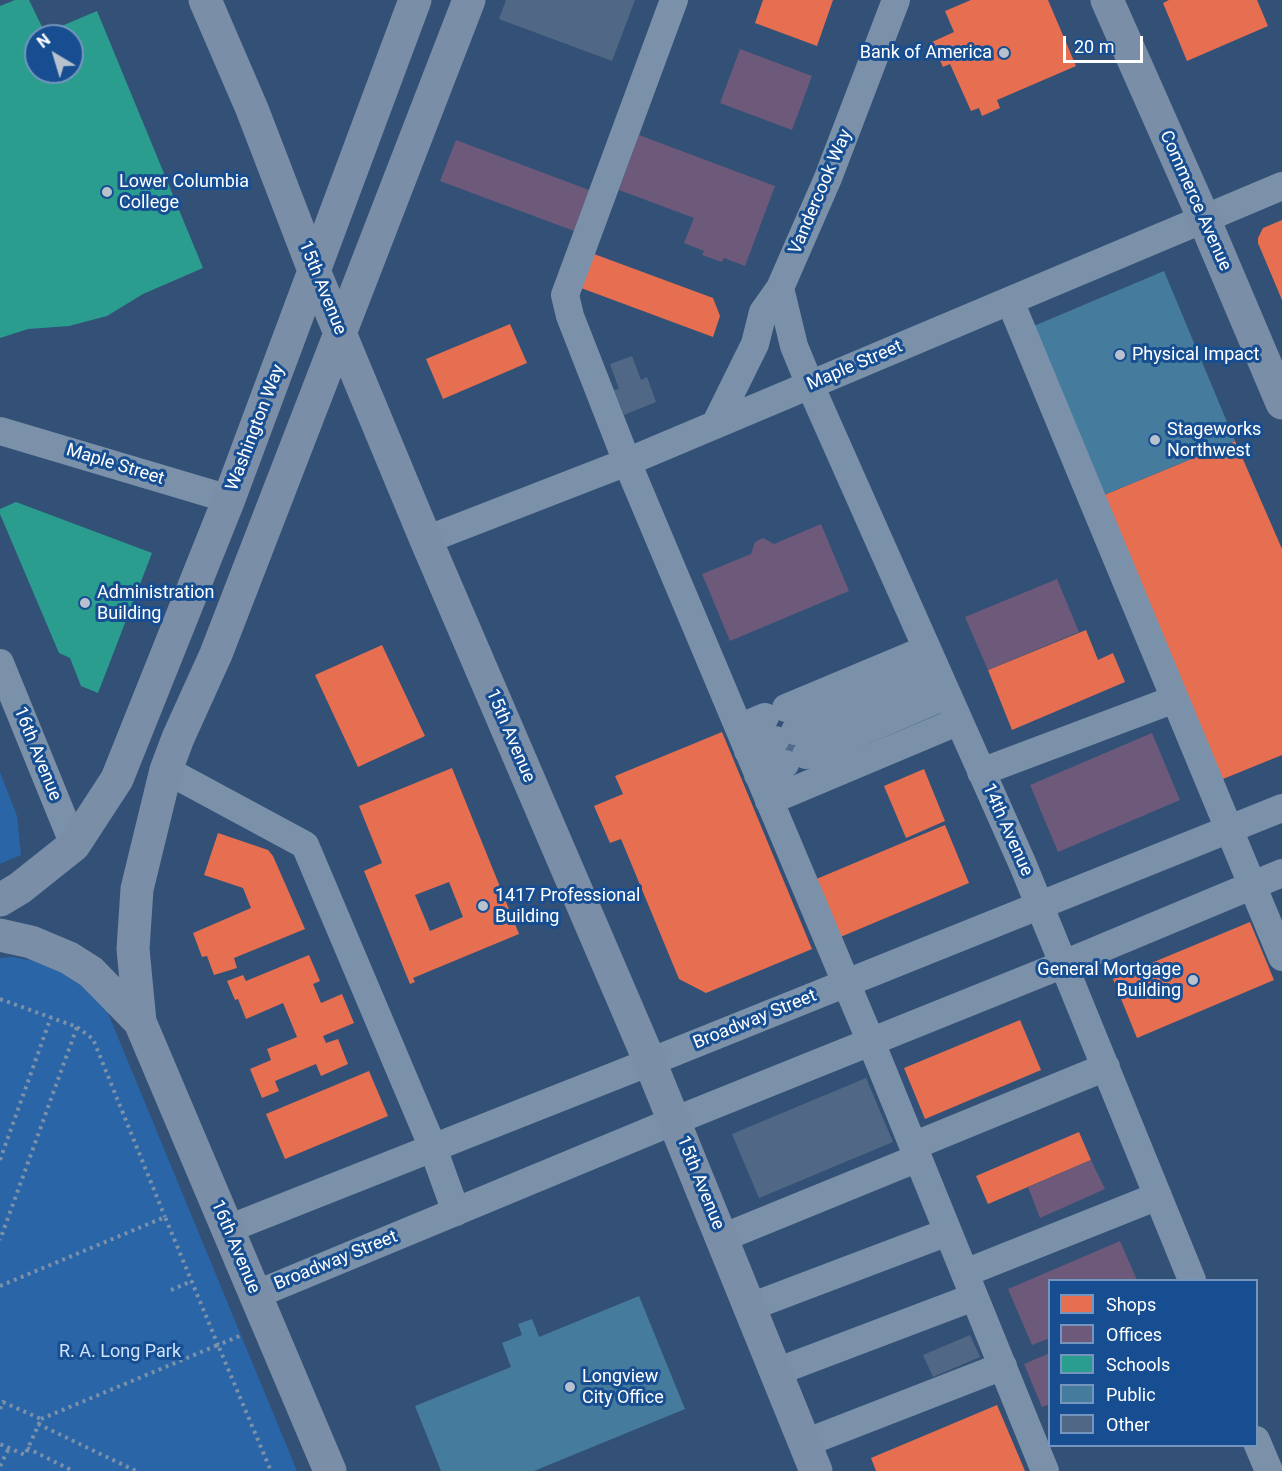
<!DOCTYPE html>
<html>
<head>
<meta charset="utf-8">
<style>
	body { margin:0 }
	#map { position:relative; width:1282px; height:1471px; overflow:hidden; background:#335176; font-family:Roboto,sans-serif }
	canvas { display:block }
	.legend { position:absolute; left:1048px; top:1279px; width:210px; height:168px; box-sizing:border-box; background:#174e92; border:2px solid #7495be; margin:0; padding:8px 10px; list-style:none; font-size:18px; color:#fff }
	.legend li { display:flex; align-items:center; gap:12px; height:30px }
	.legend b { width:30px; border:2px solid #7495be }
	.north { position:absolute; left:24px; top:24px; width:60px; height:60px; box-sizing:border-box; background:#174e92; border:2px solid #7495be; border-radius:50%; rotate:322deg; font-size:16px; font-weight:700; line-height:24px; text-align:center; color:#fff }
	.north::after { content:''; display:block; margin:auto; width:21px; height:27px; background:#b8c2cf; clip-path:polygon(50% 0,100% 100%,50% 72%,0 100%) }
	.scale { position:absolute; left:1063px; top:36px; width:80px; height:27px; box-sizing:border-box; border:3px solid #fff; border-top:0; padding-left:8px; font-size:18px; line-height:21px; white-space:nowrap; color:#fff; -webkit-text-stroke:4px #174e92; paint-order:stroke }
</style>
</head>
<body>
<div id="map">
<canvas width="1282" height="1471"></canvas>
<ul class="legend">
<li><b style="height:16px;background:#e76f51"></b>Shops</li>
<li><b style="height:16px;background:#6d597a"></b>Offices</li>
<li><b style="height:16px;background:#2a9d8f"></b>Schools</li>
<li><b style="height:16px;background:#457b9d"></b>Public</li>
<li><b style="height:16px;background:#506885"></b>Other</li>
</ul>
<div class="north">N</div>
<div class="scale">20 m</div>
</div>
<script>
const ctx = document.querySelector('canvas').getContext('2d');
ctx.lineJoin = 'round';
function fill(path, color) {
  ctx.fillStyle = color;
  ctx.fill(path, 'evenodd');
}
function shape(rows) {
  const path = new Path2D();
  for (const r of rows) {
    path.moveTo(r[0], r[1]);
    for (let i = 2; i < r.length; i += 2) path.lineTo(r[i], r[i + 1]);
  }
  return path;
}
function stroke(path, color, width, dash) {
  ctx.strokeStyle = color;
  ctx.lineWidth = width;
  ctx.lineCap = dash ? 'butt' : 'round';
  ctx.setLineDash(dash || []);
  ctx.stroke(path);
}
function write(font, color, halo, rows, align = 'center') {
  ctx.font = font + ' Roboto,sans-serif';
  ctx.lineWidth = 6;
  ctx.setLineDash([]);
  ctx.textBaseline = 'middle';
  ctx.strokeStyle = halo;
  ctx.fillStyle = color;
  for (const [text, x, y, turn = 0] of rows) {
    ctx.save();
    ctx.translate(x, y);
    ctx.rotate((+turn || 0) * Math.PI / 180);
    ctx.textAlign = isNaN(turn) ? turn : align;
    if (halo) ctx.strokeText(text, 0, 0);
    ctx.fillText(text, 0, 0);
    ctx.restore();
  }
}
fill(shape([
	[0,772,17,816,21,855,0,864],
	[12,957,46,963,77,977,103,1001,297,1471,0,1471,0,958]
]), '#2a65a8');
fill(shape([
	[763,0,833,0,817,46,755,23],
	[971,0,1048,0,1076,66,997,100,1000,108,982,116,979,108,971,111,950,64,943,67,932,42,954,32,945,11],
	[1169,0,1257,0,1268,26,1187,61,1163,3],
	[1282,220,1282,300,1258,243,1258,238,1263,228],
	[594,254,713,298,720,316,713,337,581,288],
	[510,324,527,363,443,399,426,359],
	[1235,441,1282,549,1282,755,1218,781,1099,497],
	[1086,630,1098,660,1113,653,1125,682,1012,730,988,670],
	[382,645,425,736,358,767,315,675],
	[722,732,812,949,706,993,679,979,621,839,610,843,594,806,623,794,615,776],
	[452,768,519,934,413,978,415,982,410,984,364,871,382,863,359,806],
	[449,882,463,917,430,931,415,895],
	[924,769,945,821,906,838,884,786],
	[945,825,969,883,838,938,814,880],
	[218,833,268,850,273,856,305,929,234,958,237,968,214,975,207,956,202,957,193,933,251,908,243,888,204,875],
	[1250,922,1274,980,1137,1038,1113,979],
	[309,955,320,981,313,984,321,1003,342,994,354,1023,323,1036,326,1043,338,1039,348,1064,321,1076,316,1064,275,1081,279,1091,262,1098,250,1069,271,1060,267,1049,297,1037,283,1003,246,1019,238,999,235,1000,227,981,243,975,246,981],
	[1020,1020,1041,1070,925,1119,904,1068],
	[369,1071,388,1116,285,1159,266,1114],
	[1079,1132,1091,1160,988,1204,976,1176],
	[997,1405,1025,1471,876,1471,871,1458]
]), '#e76f51');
fill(shape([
	[740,49,812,76,792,130,720,103],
	[639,135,775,186,745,266,724,258,722,262,702,255,704,251,684,243,694,218,619,190],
	[456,140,589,190,574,231,440,181],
	[821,524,849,591,730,641,702,574,751,554,755,542,763,538,774,544],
	[1057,579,1079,632,988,670,965,617],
	[1152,733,1180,800,1058,852,1030,785],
	[1091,1160,1105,1189,1040,1218,1028,1187],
	[1120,1241,1137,1280,1050,1280,1050,1338,1032,1345,1008,1289],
	[1050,1353,1050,1404,1042,1407,1024,1364]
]), '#6d597a');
fill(shape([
	[15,0,29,0,45,33,97,11,203,268,143,294,107,316,69,326,28,329,0,338,0,6],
	[36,36,72,36,72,72,36,72],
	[16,502,152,553,98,693,81,686,70,658,59,653,0,514,0,509]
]), '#2a9d8f');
fill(shape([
	[1164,271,1235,441,1099,497,1029,328],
	[639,1296,685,1409,534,1471,441,1471,415,1406,511,1367,502,1343,522,1335,518,1324,532,1319,539,1337]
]), '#457b9d');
fill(shape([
	[506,0,635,0,612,61,499,19],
	[632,356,641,380,647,377,656,402,624,415,614,390,619,389,610,364],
	[866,1078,893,1142,759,1198,732,1134],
	[970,1335,980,1357,933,1377,923,1355]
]), '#506885');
stroke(shape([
	[780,752,800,743]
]), '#526b8b', 28, [28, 14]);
stroke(shape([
	[0,999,77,1027,0,1240],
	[77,1027,93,1039,165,1217],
	[0,1160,51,1017],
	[0,1286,165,1217,218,1345,242,1335],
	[171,1290,192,1281],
	[0,1409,3,1402,41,1419,25,1455,0,1444],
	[41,1419,218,1345,271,1471],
	[38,1424,136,1471],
	[27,1448,73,1471],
	[0,1466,9,1448]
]), '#7b91a9', 4, [3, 4.5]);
stroke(shape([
	[674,0,565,295,570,316,627,462,871,1042,1045,1471],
	[780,288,794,346,810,385,1023,865,1192,1280],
	[1010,301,1282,957],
	[715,425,755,344,763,312,780,288,828,178,896,0],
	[0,431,229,499],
	[426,540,627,462,1282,186],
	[0,663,74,845],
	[786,708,927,649],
	[739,728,765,717],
	[795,731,937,671],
	[748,751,775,740],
	[806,755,947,695],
	[166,770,305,845,433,1148,456,1212],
	[981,772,1175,699],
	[758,775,785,764],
	[769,801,959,721],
	[913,1146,1106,1067],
	[228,1229,650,1062,1282,808],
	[722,1238,918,1158],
	[965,1273,1158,1196],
	[255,1295,674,1121,1064,964,1282,873],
	[750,1307,948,1232],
	[776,1372,974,1297],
	[1256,1440,1269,1471],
	[805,1443,1003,1366]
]), '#7b91a9', 28);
stroke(shape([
	[205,0,252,109,315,273,426,540,650,1062,816,1471],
	[1107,0,1204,219,1282,403],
	[0,900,20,888,74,845,117,779,229,499,415,0],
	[0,935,31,942,69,958,91,972,140,1022],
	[330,1471,140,1022,133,949,137,889,166,770,178,738,216,654,469,0]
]), '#7a8ea7', 33);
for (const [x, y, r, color] of [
	[1004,53,6,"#b8c2cf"],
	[107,192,6,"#b8c2cf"],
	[1120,355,6,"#b8c2cf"],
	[1155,440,6,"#b8c2cf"],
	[85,603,6,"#b8c2cf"],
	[483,906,6,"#b8c2cf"],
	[1193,980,6,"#b8c2cf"],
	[570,1387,6,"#b8c2cf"]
]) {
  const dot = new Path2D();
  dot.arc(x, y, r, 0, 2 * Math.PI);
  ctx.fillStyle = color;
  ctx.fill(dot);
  stroke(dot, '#174e92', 2);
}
write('18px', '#fff', '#174e92', [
	["Bank of America",992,53,"right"],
	["Lower Columbia",119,182],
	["College",119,203],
	["Physical Impact",1132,355],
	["Stageworks",1167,430],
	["Northwest",1167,451],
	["Administration",97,593],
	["Building",97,614],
	["1417 Professional",495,896],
	["Building",495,917],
	["General Mortgage",1181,970,"right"],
	["Building",1181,991,"right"],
	["Longview",582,1377],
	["City Office",582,1398]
], 'left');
write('18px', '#fff', '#174e92', [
	["Vandercook Way",821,192,-67],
	["Commerce Avenue",1195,201,66],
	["15th Avenue",322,288,68],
	["Maple Street",855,366,-23],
	["Washington Way",256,428,-69],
	["Maple Street",115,465,17],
	["15th Avenue",510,736,67],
	["16th Avenue",37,754,68],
	["14th Avenue",1007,830,66],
	["Broadway Street",755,1020,-22],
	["15th Avenue",700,1183,68],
	["16th Avenue",235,1247,67],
	["Broadway Street",336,1261,-22]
]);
write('18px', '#cce2fb', '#174e92', [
	["R. A. Long Park",120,1352]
]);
</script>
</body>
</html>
